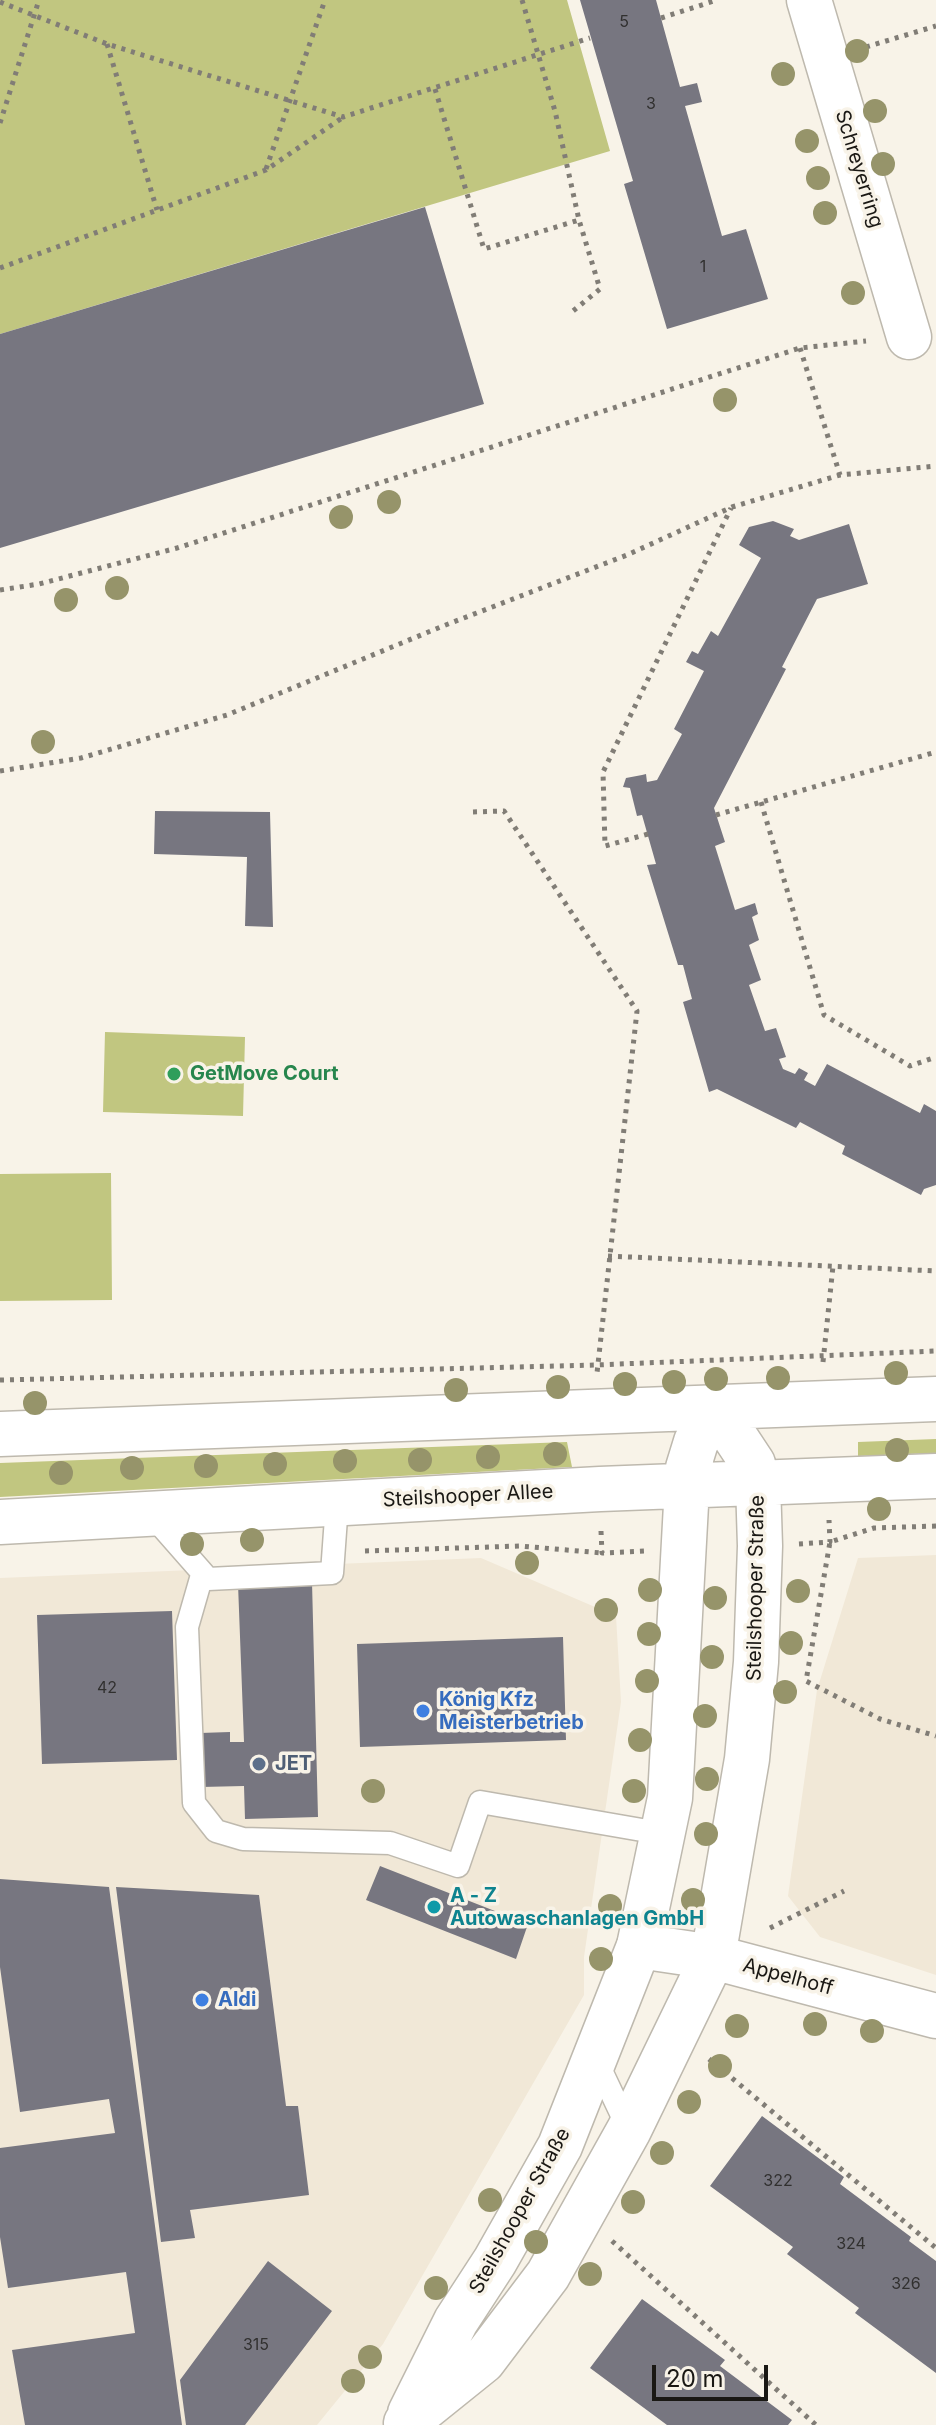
<!DOCTYPE html>
<html>
<head>
<meta charset="utf-8">
<style>
	body { margin:0 }
	#map { position:relative; width:936px; height:2425px; overflow:hidden; background:#f8f3e8; font-family:Inter,sans-serif }
	canvas { display:block }
	.scale { position:absolute; left:652px; top:2365px; width:116px; height:36px; box-sizing:border-box; border:4px solid #1a1814; border-top:0; padding-left:10px; font-size:24px; line-height:28px; white-space:nowrap; color:#1a1814; -webkit-text-stroke:6px #f8f3e8; paint-order:stroke }
</style>
</head>
<body>
<div id="map">
<canvas width="936" height="2425"></canvas>
<div class="scale">20 m</div>
</div>
<script>
const ctx = document.querySelector('canvas').getContext('2d');
ctx.lineJoin = 'round';
function fill(path, color) {
  ctx.fillStyle = color;
  ctx.fill(path, 'evenodd');
}
function shape(rows) {
  const path = new Path2D();
  for (const r of rows) {
    path.moveTo(r[0], r[1]);
    for (let i = 2; i < r.length; i += 2) path.lineTo(r[i], r[i + 1]);
  }
  return path;
}
function stroke(path, color, width, dash) {
  ctx.strokeStyle = color;
  ctx.lineWidth = width;
  ctx.lineCap = dash ? 'butt' : 'round';
  ctx.setLineDash(dash || []);
  ctx.stroke(path);
}
function write(font, color, halo, rows, align = 'center') {
  ctx.font = font + ' Inter,sans-serif';
  ctx.lineWidth = 7;
  ctx.setLineDash([]);
  ctx.textBaseline = 'middle';
  ctx.strokeStyle = halo;
  ctx.fillStyle = color;
  for (const [text, x, y, turn = 0] of rows) {
    ctx.save();
    ctx.translate(x, y);
    ctx.rotate((+turn || 0) * Math.PI / 180);
    ctx.textAlign = isNaN(turn) ? turn : align;
    if (halo) ctx.strokeText(text, 0, 0);
    ctx.fillText(text, 0, 0);
    ctx.restore();
  }
}
fill(shape([
	[936,1555,936,1975,820,1937,788,1896,817,1690,858,1558],
	[481,1558,616,1616,621,1702,584,1957,584,1995,383,2344,317,2425,0,2425,0,1578]
]), '#f1e8d7');
fill(shape([
	[0,0,567,0,610,151,0,334],
	[105,1032,245,1037,243,1116,103,1112],
	[111,1173,112,1300,0,1301,0,1174],
	[936,1439,936,1453,858,1456,858,1442],
	[567,1442,572,1467,0,1497,0,1463]
]), '#c1c680');
fill(shape([
	[580,0,656,0,680,87,697,83,702,102,685,106,722,236,746,229,768,299,667,329,624,184,633,181],
	[425,207,484,404,0,548,0,334],
	[773,521,794,529,790,536,799,540,849,524,868,584,817,599,782,667,786,669,714,808,725,842,715,846,735,910,755,903,758,914,752,917,759,940,749,945,761,980,749,985,765,1031,776,1028,786,1057,779,1059,783,1069,795,1074,799,1068,808,1073,804,1080,815,1086,827,1064,920,1113,924,1104,936,1111,936,1185,924,1189,921,1195,842,1154,845,1146,800,1122,796,1128,717,1089,709,1092,683,1002,692,999,683,965,678,965,647,865,656,864,642,815,637,816,630,788,623,787,626,778,642,775,646,774,647,782,657,780,682,734,674,729,704,671,686,662,692,651,698,654,711,631,718,636,761,558,739,545,749,527],
	[155,811,270,812,273,927,245,926,247,857,154,854],
	[312,1582,318,1817,245,1819,244,1786,201,1787,200,1733,230,1732,230,1742,244,1742,238,1584],
	[172,1611,177,1760,42,1764,37,1615],
	[563,1637,566,1740,360,1747,357,1644],
	[380,1866,528,1924,516,1959,366,1900],
	[0,1879,109,1887,182,2425,25,2425,12,2350,135,2333,126,2272,8,2288,0,2237,0,2148,115,2133,109,2099,20,2112,0,1967],
	[116,1887,259,1895,286,2106,298,2106,309,2195,190,2210,195,2238,161,2242],
	[762,2116,844,2177,840,2184,911,2237,909,2241,936,2261,936,2373,855,2313,859,2308,787,2254,793,2247,710,2186],
	[268,2261,332,2311,245,2425,186,2425,180,2380],
	[642,2299,725,2360,720,2366,792,2420,788,2425,667,2425,590,2368]
]), '#777680');
const lane = shape([
	[150,1513,208,1579,332,1573,337,1504],
	[202,1575,187,1627,194,1803,216,1831,243,1839,390,1843,458,1866,480,1802,665,1834],
	[596,2060,629,2130]
]);
const street = shape([
	[809,0,909,337],
	[639,1946,713,1957,936,2016]
]);
const secondary = shape([
	[0,1434,936,1399],
	[0,1522,600,1489,936,1476],
	[410,2413,456,2321,495,2261,560,2146,639,1946,670,1798,688,1468,696,1442,716,1408],
	[406,2423,483,2361,548,2275,629,2130,713,1957,747,1759,756,1662,760,1546,758,1483,753,1464,716,1408]
]);
stroke(lane, '#beb9ae', 25);
stroke(street, '#beb9ae', 47);
stroke(secondary, '#beb9ae', 47);
stroke(shape([
	[522,0,555,111,579,220,600,289,573,311],
	[0,2,107,44,343,117,590,38],
	[661,18,717,0],
	[107,44,157,210],
	[866,47,936,26],
	[435,89,484,249,579,220],
	[0,123,39,0],
	[266,169,325,0],
	[0,268,266,170,342,118],
	[800,348,840,475],
	[0,590,39,584,177,548,800,348,866,341],
	[0,771,81,758,227,715,443,626,627,555,732,507,840,475,936,466],
	[761,802,824,1015,910,1066,936,1057],
	[473,812,504,811,637,1011,597,1373],
	[716,815,936,752],
	[648,834,605,846,603,772,731,508],
	[608,1256,936,1271],
	[823,1362,833,1266],
	[0,1380,596,1365,936,1351],
	[936,1526,874,1528,830,1542,806,1681,880,1719,936,1736],
	[601,1531,602,1553,645,1551],
	[799,1544,830,1542,829,1520],
	[365,1551,520,1546,602,1553],
	[770,1928,844,1891],
	[709,2059,936,2248],
	[612,2241,816,2425]
]), '#817d76', 5, [4, 6]);
stroke(lane, '#fff', 22);
stroke(street, '#fff', 44);
stroke(secondary, '#fff', 44);
ctx.fillStyle = '#96946a';
for (const [x, y] of [
	[857,51],
	[783,74],
	[875,111],
	[807,141],
	[883,164],
	[818,178],
	[825,213],
	[853,293],
	[725,400],
	[389,502],
	[341,517],
	[117,588],
	[66,600],
	[43,742],
	[896,1373],
	[778,1378],
	[716,1379],
	[674,1382],
	[625,1384],
	[558,1387],
	[456,1390],
	[35,1403],
	[897,1450],
	[555,1454],
	[488,1457],
	[420,1460],
	[345,1461],
	[275,1464],
	[206,1466],
	[132,1468],
	[61,1473],
	[879,1509],
	[252,1540],
	[192,1544],
	[527,1563],
	[650,1590],
	[798,1591],
	[715,1598],
	[606,1610],
	[649,1634],
	[791,1643],
	[712,1657],
	[647,1681],
	[785,1692],
	[705,1716],
	[640,1740],
	[707,1779],
	[373,1791],
	[634,1791],
	[706,1834],
	[693,1900],
	[610,1906],
	[601,1959],
	[815,2024],
	[737,2026],
	[872,2031],
	[720,2066],
	[689,2102],
	[662,2153],
	[490,2200],
	[633,2202],
	[536,2242],
	[590,2274],
	[436,2288],
	[370,2357],
	[353,2381]
]) {
  ctx.beginPath();
  ctx.arc(x, y, 12, 0, 2 * Math.PI);
  ctx.fill();
}
for (const [x, y, r, color] of [
	[174,1074,8,"#2e9e5b"],
	[423,1711,8,"#3f7fe0"],
	[259,1764,8,"#5c6f8a"],
	[434,1907,8,"#0f9aa8"],
	[202,2000,8,"#3f7fe0"]
]) {
  const dot = new Path2D();
  dot.arc(x, y, r, 0, 2 * Math.PI);
  ctx.fillStyle = color;
  ctx.fill(dot);
  stroke(dot, '#f8f3e8', 3);
}
write('16px', '#31302f', null, [
	["5",624,22],
	["3",651,104],
	["1",703,267],
	["42",107,1688],
	["322",778,2181],
	["324",851,2244],
	["326",906,2284],
	["315",256,2345]
]);
write('20px', '#1a1814', '#f8f3e8', [
	["Schreyerring",859,169,73],
	["Steilshooper Allee",468,1496,-3],
	["Steilshooper Straße",756,1588,-89],
	["Appelhoff",788,1977,15],
	["Steilshooper Straße",520,2211,-61]
]);
write('bold 20px', '#27864d', '#f8f3e8', [
	["GetMove Court",190,1074]
], 'left');
write('bold 20px', '#366cbe', '#f8f3e8', [
	["König Kfz",439,1700],
	["Meisterbetrieb",439,1723],
	["Aldi",218,2000]
], 'left');
write('bold 20px', '#4e5e75', '#f8f3e8', [
	["JET",275,1764]
], 'left');
write('bold 20px', '#0d838f', '#f8f3e8', [
	["A - Z",450,1896],
	["Autowaschanlagen GmbH",450,1919]
], 'left');
</script>
</body>
</html>
